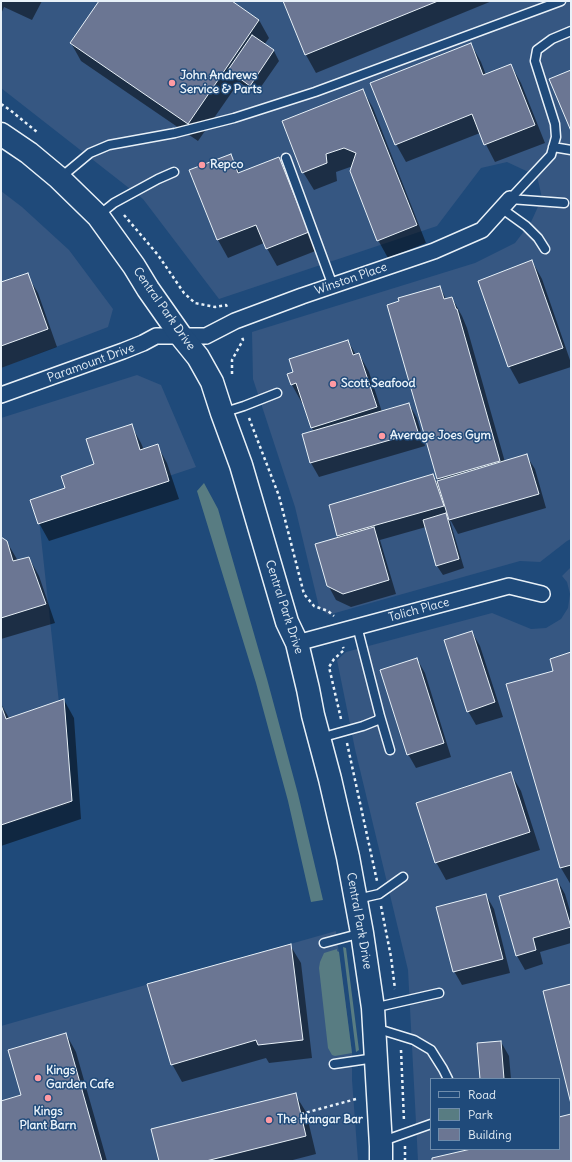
<!DOCTYPE html>
<html>
<head>
<meta charset="utf-8">
<style>
	body { margin:0 }
	#map { position:relative; width:572px; height:1162px; overflow:hidden; background:#1f4a7a; font-family:Delius,sans-serif }
	canvas { display:block }
	.frame { position:absolute; inset:0; border:2px solid #e8f1f8; pointer-events:none }
	.legend { position:absolute; left:430px; top:1078px; width:130px; height:72px; box-sizing:border-box; background:#1f4a7a; border:1px solid #6f8dac; margin:0; padding:5px 7px; list-style:none; font-size:12px; color:#e8f1f8 }
	.legend li { display:flex; align-items:center; gap:8px; height:20px }
	.legend b { width:20px; border:1px solid #6f8dac }
</style>
</head>
<body>
<div id="map">
<canvas width="572" height="1162"></canvas>
<div class="frame"></div>
<ul class="legend">
<li><b style="height:5px;background:#1f4a7a"></b>Road</li>
<li><b style="height:11px;background:#587c82"></b>Park</li>
<li><b style="height:11px;background:#6b7693"></b>Building</li>
</ul>
</div>
<script>
const ctx = document.querySelector('canvas').getContext('2d');
ctx.lineJoin = 'round';
function fill(path, color) {
  ctx.fillStyle = color;
  ctx.fill(path, 'evenodd');
}
function shape(rows) {
  const path = new Path2D();
  for (const r of rows) {
    path.moveTo(r[0], r[1]);
    for (let i = 2; i < r.length; i += 2) path.lineTo(r[i], r[i + 1]);
  }
  return path;
}
function stroke(path, color, width, dash) {
  ctx.strokeStyle = color;
  ctx.lineWidth = width;
  ctx.lineCap = dash ? 'butt' : 'round';
  ctx.setLineDash(dash || []);
  ctx.stroke(path);
}
function write(font, color, halo, rows, align = 'center') {
  ctx.font = font + ' Delius,sans-serif';
  ctx.lineWidth = 3;
  ctx.setLineDash([]);
  ctx.textBaseline = 'middle';
  ctx.strokeStyle = halo;
  ctx.fillStyle = color;
  for (const [text, x, y, turn = 0] of rows) {
    ctx.save();
    ctx.translate(x, y);
    ctx.rotate((+turn || 0) * Math.PI / 180);
    ctx.textAlign = isNaN(turn) ? turn : align;
    if (halo) ctx.strokeText(text, 0, 0);
    ctx.fillText(text, 0, 0);
    ctx.restore();
  }
}
fill(shape([
	[1,1,571,1,571,539,567,541,540,562,520,561,328,615,319,607,295,507,253,379,252,332,475,263,515,243,531,222,542,198,537,176,507,162,481,168,437,226,219,299,143,199,1,88],
	[1,191,22,207,69,250,113,309,108,327,1,368],
	[137,375,161,385,196,467,39,519,70,804,1,826,1,418],
	[571,567,571,1161,418,1161,408,970,355,749,337,660,346,652,492,613,531,629,546,628,561,619,568,608,570,594,567,582,562,576],
	[431,1079,559,1079,559,1149,431,1149],
	[336,931,352,1053,352,1080,358,1161,1,1161,1,1026]
]), '#365782');
fill(shape([
	[204,483,218,509,267,679,298,794,323,900,311,902,288,801,256,683,197,491],
	[343,947,346,948,359,1050,356,1052],
	[337,949,337,951,339,952,352,1053,335,1056,332,1055,328,1048,319,968,320,962,324,953]
]), '#587c82');
fill(shape([
	[1,1,42,1,32,20,4,7,1,14],
	[100,1,231,1,259,20,269,38,264,45,274,51,279,61,256,94,239,82,198,141,81,61,71,43],
	[284,1,492,1,316,73,306,55],
	[471,44,481,62,486,75,511,65,521,83,545,143,495,162,480,133,406,162,396,144],
	[363,90,373,108,426,243,388,258,378,240,353,166,336,172,337,181,314,190,303,172],
	[230,156,240,173,279,158,289,176,318,250,277,266,264,243,228,258,218,240,191,171],
	[532,261,542,279,571,363,571,367,519,384,509,366],
	[27,275,38,293,57,347,1,368,1,283],
	[440,287,446,299,452,298,462,316,467,328,505,462,526,455,535,469,546,508,458,534,451,521,450,521,464,568,443,575,437,566,426,527,380,540,396,594,351,607,336,600,328,585,339,538,338,536,433,475,437,482,439,481,437,479],
	[348,341,356,355,359,354,369,372,382,412,409,404,417,418,425,446,319,477,311,463,303,435,314,432,312,428,304,402,302,403,292,385,289,374,295,372],
	[131,425,141,443,144,450,157,445,167,463,179,499,49,541,39,523,66,489,95,465],
	[1,538,7,542,18,561,29,558,39,576,55,623,1,639],
	[472,632,480,646,503,717,476,725,468,711],
	[571,653,571,885,561,868,554,671],
	[417,659,425,673,451,757,416,768,408,754],
	[64,700,74,718,81,819,1,846,1,704,9,718],
	[511,774,521,791,540,850,446,880,436,862],
	[557,880,565,894,571,914,571,943,540,952,543,964,525,970,517,956,500,897],
	[486,895,494,909,510,973,462,985,454,971],
	[290,945,301,963,312,1058,269,1063,266,1058,182,1082,172,1064],
	[66,1034,76,1052,107,1161,1,1161,1,1102,22,1096],
	[501,1042,509,1056,511,1079,481,1079],
	[295,1094,306,1112,316,1154,289,1161,160,1161]
]), '#0007');
const building = shape([
	[99,1,232,1,259,20,188,124,70,43,99,1],
	[283,1,438,1,305,55,283,1],
	[252,35,274,50,250,86,228,70,252,35],
	[471,43,483,75,511,64,535,125,484,145,472,114,395,145,370,83,471,43],
	[571,70,571,131,549,79,571,70],
	[363,89,417,225,377,241,350,171,356,153,344,148,326,154,327,163,302,173,282,121,363,89],
	[231,154,238,173,279,157,309,232,266,249,256,225,217,240,189,170,231,154],
	[532,260,563,348,508,367,478,281,532,260],
	[28,273,48,329,1,346,1,282,28,273],
	[440,286,444,299,452,297,456,309,457,309,500,461,437,479,387,305,399,301,398,298,440,286],
	[348,340,353,355,359,353,377,407,311,428,296,383,291,385,287,374,293,372,289,359,348,340],
	[409,403,418,432,310,463,302,434,409,403],
	[132,424,140,450,158,444,169,481,38,524,30,500,65,488,61,476,94,464,86,439,132,424],
	[527,454,539,494,449,520,437,481,527,454],
	[433,474,444,506,337,536,329,505,433,474],
	[446,513,459,559,436,566,423,520,446,513],
	[374,527,389,580,343,594,327,586,315,544,374,527],
	[1,537,7,541,13,561,29,557,46,604,1,618,1,537],
	[472,631,495,702,467,712,444,640,472,631],
	[571,652,571,865,560,868,506,684,553,671,550,659,571,652],
	[417,658,444,743,407,755,380,670,417,658],
	[64,699,72,801,1,825,1,705,6,719,64,699],
	[511,772,530,832,435,863,416,803,511,772],
	[557,879,571,927,533,938,536,950,516,956,499,896,557,879],
	[486,894,503,959,453,972,436,907,486,894],
	[291,944,303,1040,258,1045,256,1040,171,1065,147,984,291,944],
	[571,984,571,1104,543,991,571,984],
	[66,1033,102,1161,1,1161,1,1101,21,1095,8,1050,66,1033],
	[501,1041,504,1079,480,1079,477,1043,501,1041],
	[296,1093,306,1136,206,1161,159,1161,151,1129,296,1093],
	[571,1114,571,1161,432,1161,432,1158,471,1149,559,1149,559,1117,571,1114]
]);
fill(building, '#6b7693');
stroke(building, '#e8f1f8', 1);
const lane = shape([
	[553,147,571,150],
	[286,158,333,286],
	[60,178,90,153,109,145,175,133,234,118,315,92,561,1],
	[510,199,551,155,556,137,555,124,535,61,537,50,552,39,571,31],
	[510,199,564,203],
	[501,208,526,226,538,238,545,249],
	[99,215,114,203,158,179,174,172],
	[222,413,244,406,277,393],
	[380,716,390,750],
	[320,738,363,726,378,720,380,716,357,626],
	[357,899,379,894,403,877],
	[324,943,362,933],
	[373,1008,439,993],
	[375,1028,414,1040,431,1050,443,1069,448,1079],
	[334,1064,375,1058],
	[383,1141,431,1124]
]);
const street = shape([
	[1,395,123,351,143,343,156,336,206,336,235,321,302,296,434,251,482,230,510,199],
	[297,643,509,586,542,594]
]);
const secondary = shape([
	[1,134,29,153,59,178,98,216,134,266,148,289,181,336,198,357,212,382,222,413,241,465,287,622,297,643,308,689,313,715,330,779,348,857,362,933,373,1008,381,1146,381,1161]
]);
stroke(lane, '#e8f1f8', 11);
stroke(street, '#e8f1f8', 18);
stroke(secondary, '#e8f1f8', 25);
stroke(shape([
	[1,104,10,110,37,132],
	[124,215,158,255,184,293,195,303,215,307,226,305,227,307],
	[232,374,232,360,243,340,242,337],
	[249,418,279,496,304,594,314,606,328,611,334,616],
	[341,719,329,667,334,659,344,650,343,647],
	[347,743,377,881],
	[381,906,391,957,395,989],
	[401,1050,404,1121],
	[301,1114,356,1099],
	[405,1146,405,1161]
]), '#e8f1f8', 2.5, [3, 3]);
stroke(lane, '#1f4a7a', 8);
stroke(street, '#1f4a7a', 15);
stroke(secondary, '#1f4a7a', 22);
for (const [x, y, r, color] of [
	[172,83,4,"#ff9aa2"],
	[202,165,4,"#ff9aa2"],
	[333,384,4,"#ff9aa2"],
	[382,436,4,"#ff9aa2"],
	[38,1078,4,"#ff9aa2"],
	[48,1098,4,"#ff9aa2"],
	[269,1120,4,"#ff9aa2"]
]) {
  const dot = new Path2D();
  dot.arc(x, y, r, 0, 2 * Math.PI);
  ctx.fillStyle = color;
  ctx.fill(dot);
  stroke(dot, '#1f4a7a', 1.5);
}
write('bold 12px', '#e8f1f8', '#1f4a7a', [
	["John Andrews",180,76],
	["Service & Parts",180,90],
	["Repco",210,165],
	["Scott Seafood",341,384],
	["Average Joes Gym",390,436],
	["Kings",46,1071],
	["Garden Cafe",46,1085],
	["Kings",48,1112,"center"],
	["Plant Barn",48,1126,"center"],
	["The Hangar Bar",277,1120]
], 'left');
write('12px', '#e8f1f8', '#1f4a7a', [
	["Winston Place",351,279,-19],
	["Central Park Drive",164,309,55],
	["Paramount Drive",91,363,-20],
	["Central Park Drive",284,607,72],
	["Tolich Place",419,610,-15],
	["Central Park Drive",359,921,80]
]);
</script>
</body>
</html>
